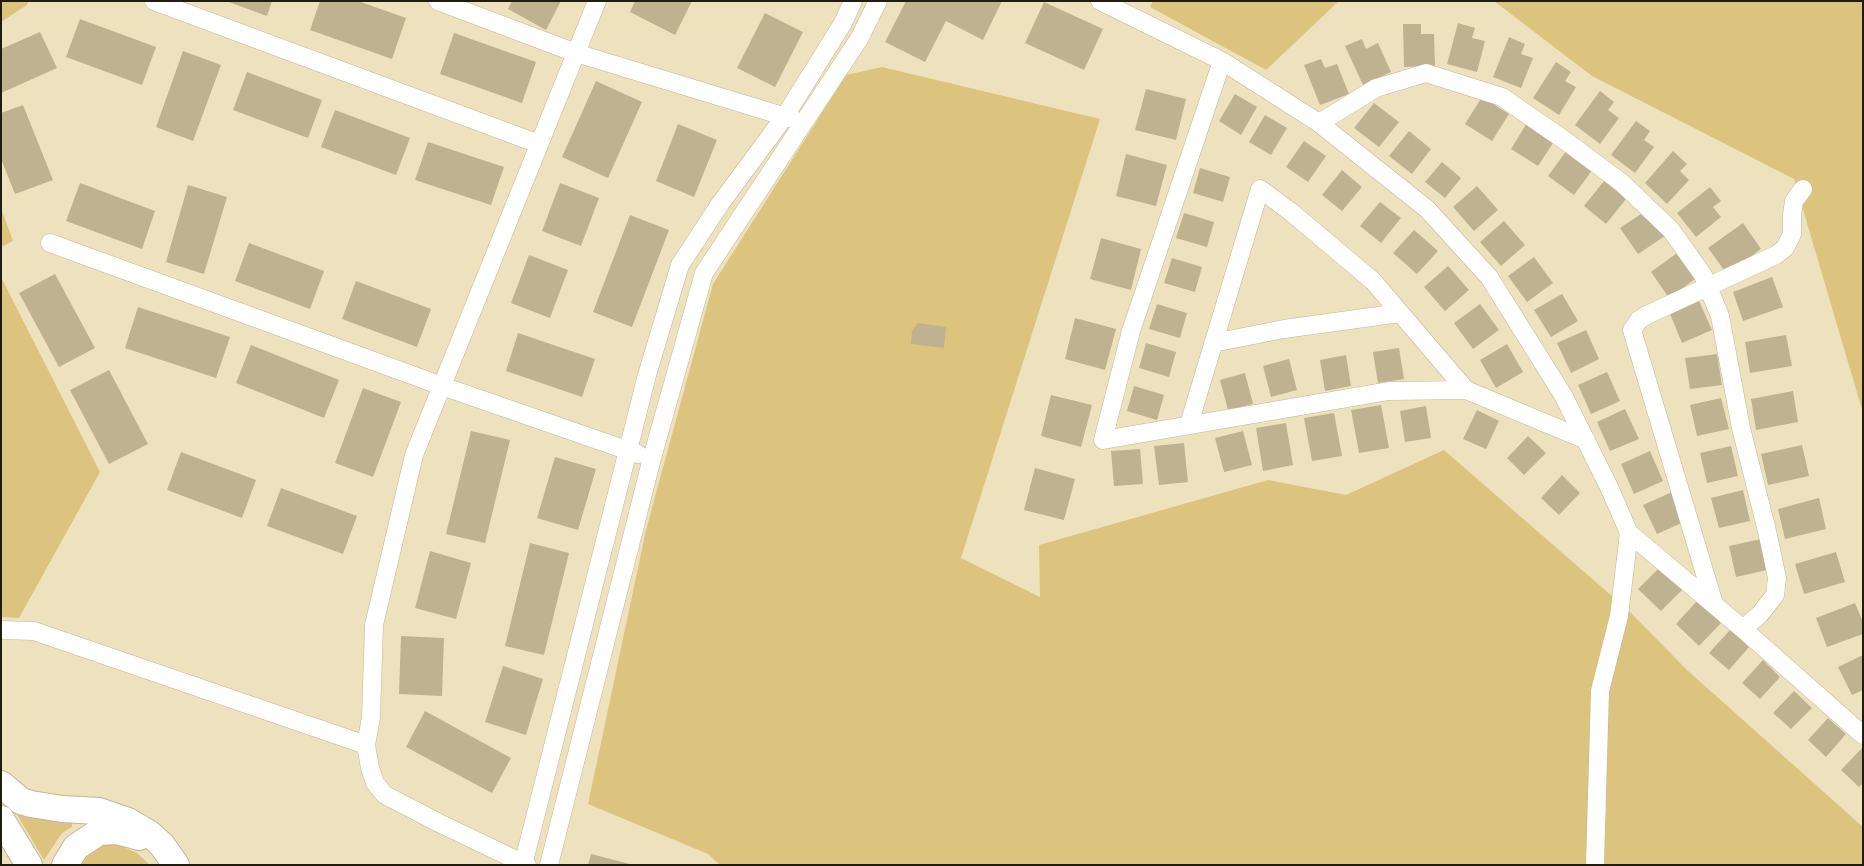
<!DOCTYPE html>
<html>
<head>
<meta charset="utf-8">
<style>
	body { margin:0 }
	#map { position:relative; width:1864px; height:866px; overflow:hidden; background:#eee2be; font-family:"Public Sans",sans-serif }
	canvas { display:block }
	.frame { position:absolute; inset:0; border:2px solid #201c0f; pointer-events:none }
</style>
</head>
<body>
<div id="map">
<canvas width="1864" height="866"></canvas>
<div class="frame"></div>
</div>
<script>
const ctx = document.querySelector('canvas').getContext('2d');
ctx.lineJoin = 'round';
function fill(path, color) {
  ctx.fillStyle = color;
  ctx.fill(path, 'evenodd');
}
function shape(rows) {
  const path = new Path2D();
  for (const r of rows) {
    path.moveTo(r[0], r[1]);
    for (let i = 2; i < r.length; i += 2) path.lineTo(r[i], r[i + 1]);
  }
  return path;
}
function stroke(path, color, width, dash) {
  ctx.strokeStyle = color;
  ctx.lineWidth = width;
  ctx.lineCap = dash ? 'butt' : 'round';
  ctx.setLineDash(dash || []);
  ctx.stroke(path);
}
fill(shape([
	[1,1,28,1,27,5,1,22],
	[1153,1,1339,1,1266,70,1150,7],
	[1494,1,1863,1,1863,413,1794,179,1592,76],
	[882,67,1100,119,961,558,1040,597,1039,545,1268,480,1346,495,1444,450,1628,610,1687,670,1863,827,1863,865,720,865,708,854,588,804,646,530,713,284,846,75],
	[1,208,13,241,1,247],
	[1,277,100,472,19,618,1,617],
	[16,813,72,821,72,827,62,833,44,860],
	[113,843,137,853,150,865,78,865,85,855,98,845]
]), '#dcc47f');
fill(shape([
	[226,1,272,1,267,16],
	[320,1,358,1,406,18,392,59,310,30],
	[512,1,561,1,546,30,508,9],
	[635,1,692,1,675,35,630,12],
	[906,1,1002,1,983,40,946,21,925,62,885,42],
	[1044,2,1103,29,1084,70,1025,43],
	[765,13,803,32,775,87,737,68],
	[80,19,156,47,142,85,66,57],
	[1458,23,1475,28,1472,38,1485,41,1477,72,1447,64],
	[1403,24,1421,24,1421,34,1434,34,1435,66,1404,67],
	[40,32,57,68,1,93,1,49],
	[454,33,536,62,522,103,440,74],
	[1509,37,1525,44,1521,54,1533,58,1521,88,1493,77],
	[1362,39,1366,49,1378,43,1391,72,1363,85,1345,46],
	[183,51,221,65,193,141,156,127],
	[1321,59,1325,68,1337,64,1349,94,1320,105,1304,65],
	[1556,62,1571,72,1565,81,1576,87,1559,115,1533,98],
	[247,72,322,100,308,138,233,110],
	[596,81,642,102,608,178,562,157],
	[1146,89,1186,99,1176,140,1135,130],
	[1600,91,1614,102,1608,110,1619,118,1600,144,1575,125],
	[1235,94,1257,107,1241,135,1219,121],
	[1482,97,1509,114,1492,141,1465,124],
	[1374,103,1399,122,1379,147,1354,128],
	[23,105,53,180,15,194,1,159,1,113],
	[335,110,410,138,396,175,321,147],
	[1265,115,1287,128,1271,155,1249,142],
	[1636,121,1650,131,1644,140,1654,147,1635,173,1611,155],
	[1527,123,1555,140,1538,166,1511,149],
	[678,124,717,140,694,197,656,181],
	[1409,131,1431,149,1412,174,1389,156],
	[1304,141,1326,156,1308,182,1286,167],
	[428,142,504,167,491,205,415,180],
	[1567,150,1593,169,1574,195,1548,176],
	[1673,151,1687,164,1680,171,1689,180,1667,204,1645,183],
	[1126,154,1167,165,1156,206,1116,196],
	[1442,162,1461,178,1445,198,1425,182],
	[1200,168,1230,177,1223,202,1193,193],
	[1342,170,1362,187,1342,211,1322,195],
	[1604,181,1626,199,1606,224,1584,206],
	[80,183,155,211,142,249,66,221],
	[560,183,599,198,581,246,542,231],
	[188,185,227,197,204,274,166,262],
	[1477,186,1498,210,1474,231,1453,207],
	[1710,187,1721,201,1713,207,1721,217,1696,237,1677,213],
	[1380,202,1401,218,1381,243,1360,226],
	[1647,210,1665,236,1638,254,1620,228],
	[1184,213,1214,222,1207,247,1176,238],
	[630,215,669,230,632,327,593,312],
	[1504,221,1525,245,1501,266,1480,242],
	[1743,223,1761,249,1727,274,1708,248],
	[1414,230,1438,251,1417,274,1393,253],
	[1101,238,1141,249,1131,290,1090,279],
	[249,243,324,271,310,309,235,281],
	[1677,253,1695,279,1669,298,1651,272],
	[529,255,568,270,550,318,511,303],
	[1534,257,1553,283,1527,302,1508,276],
	[1172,258,1202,267,1195,292,1164,283],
	[1448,266,1469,290,1445,311,1424,287],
	[55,274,95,348,59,367,19,293],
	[1772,277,1783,307,1743,321,1733,292],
	[356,281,431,309,417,347,342,319],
	[1562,294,1578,321,1551,337,1534,310],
	[1699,301,1712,330,1682,343,1670,314],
	[1157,304,1187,313,1180,338,1149,329],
	[1480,304,1499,330,1473,349,1454,323],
	[138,307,230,337,216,378,125,348],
	[1075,318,1116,329,1105,370,1065,359],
	[918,323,946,327,944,348,911,344,912,331],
	[1586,330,1599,359,1571,373,1557,343],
	[518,333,595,359,582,397,506,371],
	[1786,335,1792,366,1750,373,1745,342],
	[1146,343,1176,352,1169,377,1139,368],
	[1507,344,1523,372,1496,388,1480,360],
	[251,345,339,380,324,418,236,383],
	[1399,348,1404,379,1378,383,1373,352],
	[1717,354,1722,385,1690,389,1685,358],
	[1346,355,1351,386,1325,391,1320,360],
	[1289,359,1297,390,1271,397,1263,366],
	[109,370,148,444,109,464,70,390],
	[1607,372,1620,401,1591,414,1578,385],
	[1245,373,1253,404,1228,410,1220,380],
	[1134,386,1164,395,1157,420,1127,411],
	[363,388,401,402,373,477,335,463],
	[1793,391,1798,422,1756,430,1751,399],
	[1051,395,1092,405,1081,447,1041,436],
	[1721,398,1729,429,1697,436,1690,405],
	[1381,405,1389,448,1359,453,1351,410],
	[1426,406,1431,438,1405,442,1400,411],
	[1625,409,1639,439,1610,451,1597,422],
	[1477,410,1499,421,1486,449,1463,439],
	[1334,413,1342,456,1312,461,1304,418],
	[1286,423,1293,465,1263,471,1256,428],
	[471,431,510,440,485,543,446,534],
	[1243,431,1252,465,1224,472,1215,438],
	[1528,436,1546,453,1524,475,1507,458],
	[1184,443,1188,482,1159,485,1154,446],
	[1802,445,1809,476,1768,485,1761,454],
	[1731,446,1738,476,1707,483,1700,453],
	[1140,449,1143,484,1114,486,1111,451],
	[1650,451,1663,481,1634,494,1621,464],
	[181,452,256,480,242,518,167,490],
	[555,457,596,469,578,530,537,518],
	[1035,468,1075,479,1064,520,1024,510],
	[1562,475,1580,493,1559,515,1541,498],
	[281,488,357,516,343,554,267,526],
	[1743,490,1750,521,1719,528,1711,498],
	[1672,492,1686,521,1657,534,1643,505],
	[1819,498,1826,529,1785,539,1778,509],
	[1761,539,1767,570,1736,577,1729,546],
	[530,543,569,553,544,655,505,646],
	[430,551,471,563,456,619,415,608],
	[1836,552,1845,582,1804,594,1795,564],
	[1660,567,1683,589,1661,611,1638,589],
	[1697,601,1721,623,1699,646,1676,624],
	[1855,603,1863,622,1863,634,1827,647,1816,618],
	[1730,630,1749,647,1729,670,1709,653],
	[401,636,444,638,442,696,399,694],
	[1863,655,1863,690,1852,695,1838,667],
	[1763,660,1780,677,1760,699,1742,683],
	[503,666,543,679,526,735,485,722],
	[1794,691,1812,708,1791,729,1773,713],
	[425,711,511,758,492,793,406,747],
	[1828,718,1846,734,1826,757,1808,740],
	[1863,747,1863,783,1859,787,1841,770],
	[591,854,630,864,630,865,588,865]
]), '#beb290');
const minor = shape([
	[154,1,539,144],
	[438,1,576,53,793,119],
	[1100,1,1222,61,1319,123,1427,209,1489,277,1563,395,1609,487,1629,533,1619,616,1600,691,1595,865],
	[1222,61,1131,331,1103,440,1389,391,1466,390,1586,440],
	[1319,123,1376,88,1426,73,1502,97,1567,142,1622,183,1671,230,1703,275,1720,316,1741,428,1767,531,1777,578,1775,595,1760,614,1743,629],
	[50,243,442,386,638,454],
	[1213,343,1284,329,1400,313],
	[1189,424,1260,189,1291,212,1373,281,1466,390],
	[1629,533,1743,629,1863,735],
	[1714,604,1632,330,1639,320,1647,315,1776,255,1785,248,1792,234,1792,215,1794,201,1803,189],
	[1,630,34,631,366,745],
	[523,865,647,375,680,265,720,204,785,116,843,23,853,1],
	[527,865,441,824,385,795,375,783,370,768,366,745,371,717,374,625,414,455,597,1],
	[549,865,652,458,704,273,859,39,878,1]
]);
const highway = shape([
	[1,784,21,801,31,804,62,809,99,811,128,821,150,834,162,845,176,865],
	[1,819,29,865],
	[65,865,76,847,99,832,117,831,139,837]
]);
stroke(minor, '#c2b694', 19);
stroke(highway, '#c2b694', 28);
stroke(minor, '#fff', 18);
stroke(highway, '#fff', 26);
</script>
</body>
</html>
